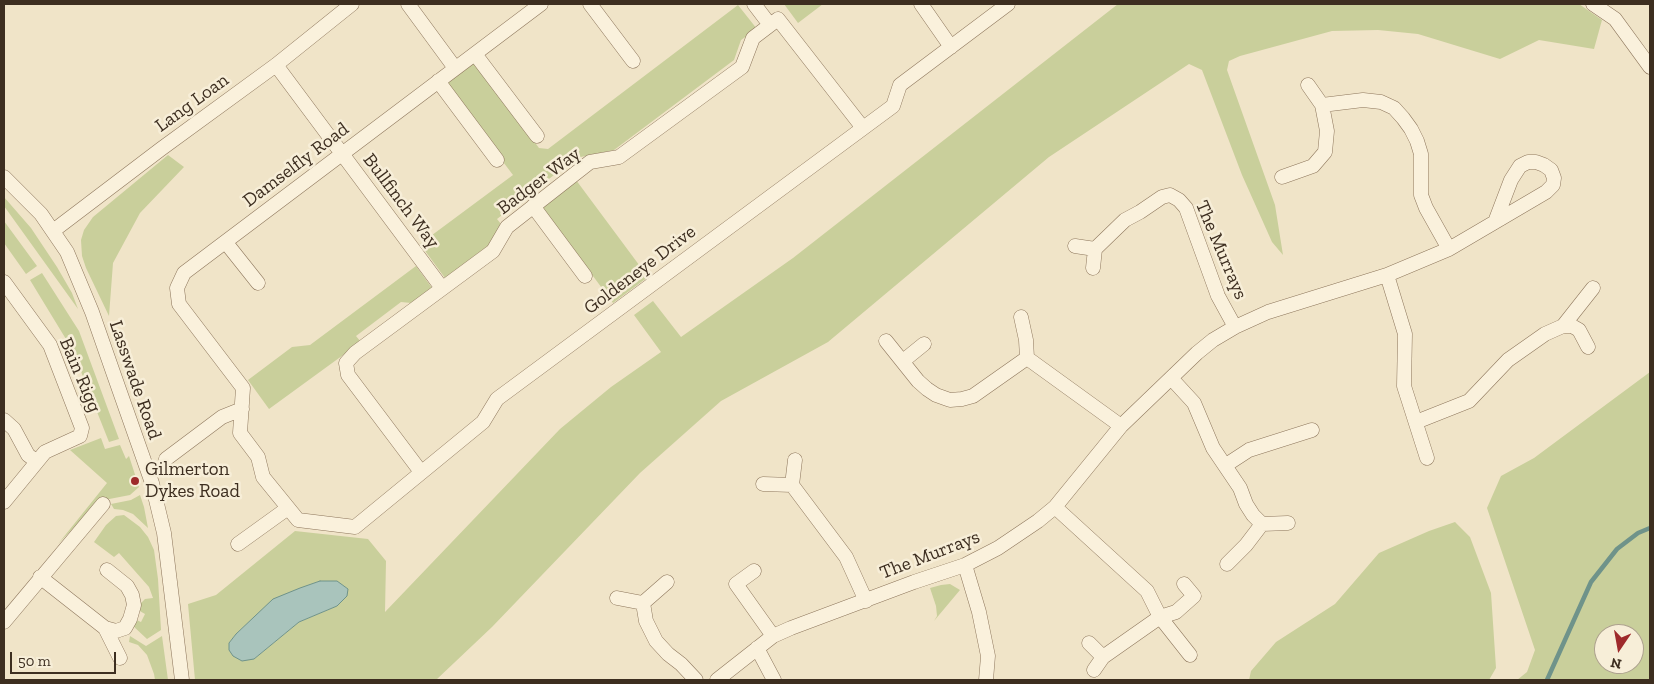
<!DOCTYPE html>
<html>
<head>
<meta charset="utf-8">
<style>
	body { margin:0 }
	#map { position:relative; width:1654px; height:684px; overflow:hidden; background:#f0e4c8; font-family:"Zilla Slab",serif }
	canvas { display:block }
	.frame { position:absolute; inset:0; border:5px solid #3d2e20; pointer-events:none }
	.north { position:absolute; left:1594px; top:624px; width:50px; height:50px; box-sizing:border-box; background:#f7eed8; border:1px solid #ada18e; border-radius:50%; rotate:192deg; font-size:14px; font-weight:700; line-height:20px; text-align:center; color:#3d2e20 }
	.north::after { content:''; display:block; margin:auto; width:18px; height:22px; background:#9e2a2b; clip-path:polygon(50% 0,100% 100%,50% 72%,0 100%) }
	.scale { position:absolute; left:10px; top:652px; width:106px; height:22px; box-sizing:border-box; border:2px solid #3d2e20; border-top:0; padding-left:6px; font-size:15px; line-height:18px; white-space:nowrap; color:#3d2e20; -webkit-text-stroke:4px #f7eed8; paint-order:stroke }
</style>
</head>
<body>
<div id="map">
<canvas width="1654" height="684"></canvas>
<div class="frame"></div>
<div class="north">N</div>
<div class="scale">50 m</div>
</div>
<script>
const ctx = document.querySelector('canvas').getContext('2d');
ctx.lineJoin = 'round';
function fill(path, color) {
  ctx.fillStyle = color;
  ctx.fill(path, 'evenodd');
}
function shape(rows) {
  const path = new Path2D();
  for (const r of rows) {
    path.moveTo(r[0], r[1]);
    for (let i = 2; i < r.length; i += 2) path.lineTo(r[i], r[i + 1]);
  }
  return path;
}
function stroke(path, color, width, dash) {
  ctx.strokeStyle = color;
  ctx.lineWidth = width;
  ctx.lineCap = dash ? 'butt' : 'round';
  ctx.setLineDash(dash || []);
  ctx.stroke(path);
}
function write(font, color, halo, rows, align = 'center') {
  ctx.font = font + ' "Zilla Slab",serif';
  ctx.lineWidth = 5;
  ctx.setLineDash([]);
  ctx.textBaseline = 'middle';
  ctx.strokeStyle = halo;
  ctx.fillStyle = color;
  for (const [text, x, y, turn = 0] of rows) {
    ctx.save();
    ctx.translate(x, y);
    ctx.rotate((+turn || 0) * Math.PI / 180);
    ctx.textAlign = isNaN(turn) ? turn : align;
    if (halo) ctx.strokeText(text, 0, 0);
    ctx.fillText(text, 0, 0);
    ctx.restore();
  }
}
fill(shape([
	[784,4,823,4,798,23],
	[1118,4,1579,4,1602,20,1594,49,1539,40,1500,59,1418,34,1378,30,1332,31,1240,56,1229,61,1227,70,1275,205,1283,255,1272,242,1242,175,1202,70,1189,64,1049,157,828,342,721,401,640,473,492,627,436,680,195,680,188,604,216,595,295,531,368,539,386,561,385,612,560,429,611,387,661,352,634,315,653,301,681,337,793,258],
	[320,581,337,582,348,589,337,606,299,622,254,659,229,643,236,634,273,600],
	[738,5,757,29,741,40,734,60,614,150,576,158,497,219,501,224,489,245,445,278,420,244,513,175,445,85,475,62,539,148,548,149],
	[168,155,184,167,140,213,113,263,109,316,86,268,82,256,81,240,84,230,93,217],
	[576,180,648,277,613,303,541,206],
	[4,197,31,228,57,267,72,293,78,309,4,206],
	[4,221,37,266,26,274,4,243],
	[416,266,432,288,411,303,401,302,356,336,361,342,269,409,248,380,292,347,310,345],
	[42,273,79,331,119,439,109,442,72,349,30,280],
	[1650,372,1650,680,1517,680,1527,672,1535,650,1487,508,1501,476,1534,458],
	[1604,634,1634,634,1634,664,1604,664],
	[101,438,105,449,120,445,126,459,129,456,139,487,130,495,99,501,58,544,107,483,70,450],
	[140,495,144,507,148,528,133,514,123,510,114,509,111,504,131,500],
	[124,515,140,527,148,537,154,550,158,579,161,630,147,639,132,625,134,619,141,622,145,614,138,610,140,604,145,599,153,598,149,587,119,553,114,557,94,542,106,525,116,516],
	[1455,522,1470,537,1491,593,1496,668,1489,680,1249,680,1251,671,1276,642,1335,604,1379,553,1429,531],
	[950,584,960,590,934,621,937,616,936,606,930,588,941,585],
	[130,636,146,646,162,636,168,680,155,680,154,674,147,655,138,645,129,642]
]), '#c9cf9b');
const water = shape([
	[320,581,337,581,348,589,347,596,337,606,299,622,254,659,242,661,233,656,229,650,229,643,236,634,273,599,300,588,320,581]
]);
fill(water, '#a9c4bc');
stroke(water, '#6f938a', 1);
stroke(shape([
	[1547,680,1591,582,1617,549,1638,533,1650,528]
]), '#6f938a', 4.5);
const minor = shape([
	[408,4,455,68],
	[541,4,184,273,177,288,179,304,243,388,240,433,258,457,263,477,298,520,355,527,483,422,497,399,893,106,900,85,1008,4],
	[590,4,633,61],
	[754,4,770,25],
	[921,4,951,47],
	[1593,4,1615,19,1650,67],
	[475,54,537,136],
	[276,65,442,288],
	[438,81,497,160],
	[1308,85,1322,105],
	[4,177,41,214,67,252,92,312,114,375,152,483,164,533,182,680],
	[1282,177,1313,166,1325,152,1327,131,1322,105,1363,100,1381,102,1394,108,1403,118,1411,129,1417,141,1421,154,1421,195,1426,208,1449,249],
	[533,206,585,276],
	[53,231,161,149,276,65,352,4],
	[224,243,227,244,258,283],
	[1075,246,1095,249],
	[1093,268,1095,249,1125,220,1140,212,1162,197,1170,195,1179,200,1186,208,1218,296,1235,327],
	[1387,275,1405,334,1404,386,1427,458],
	[4,282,50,345,82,428,80,436,45,452,4,502],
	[1563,326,1572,326,1579,330,1588,347],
	[886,341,918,381,927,389,936,395,950,400,962,399,973,396,1027,358,1026,340,1021,317],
	[1027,358,1121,426],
	[903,361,924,344],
	[1171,378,1194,403,1213,448,1240,488,1246,504,1253,515,1262,524,1246,545,1227,564],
	[4,420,14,429,28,455,36,461],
	[1416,422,1469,401,1508,360,1545,334,1563,326,1593,288],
	[166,459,222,417,242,409],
	[795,460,792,485,846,557,866,601],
	[1226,465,1249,450,1312,430],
	[421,472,348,375,346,363,355,353,493,251,507,227,590,162,619,157,742,67,753,38,778,19,863,128],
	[763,484,792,485],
	[1055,507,1147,591,1160,617,1190,655],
	[1262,524,1288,523],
	[238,544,288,508],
	[965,565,979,612,988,656,986,680],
	[754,571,736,584,773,636],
	[40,577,105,628,116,631,125,628,130,619,134,605,132,595,127,586,107,570],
	[667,582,643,603,646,621,656,641,668,654,681,664,696,680],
	[617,598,643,603],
	[4,622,103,504],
	[105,628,120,658],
	[1089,643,1103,657],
	[757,648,774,680],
	[1094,670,1103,657,1160,617,1176,612,1194,596,1184,584],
	[717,680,773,636,791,628,914,582,965,565,998,548,1038,521,1055,507,1121,426,1197,353,1213,340,1235,327,1268,312,1387,275,1449,249,1495,222,1546,192,1553,185,1554,178,1551,170,1544,165,1536,162,1528,162,1520,166,1511,180,1495,222]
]);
stroke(minor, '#8d765c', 15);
stroke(minor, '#faf1dc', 14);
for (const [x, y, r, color] of [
	[135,481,5,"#9e2a2b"]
]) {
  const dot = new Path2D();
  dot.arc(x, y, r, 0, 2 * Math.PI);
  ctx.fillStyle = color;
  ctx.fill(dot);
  stroke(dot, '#f7eed8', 2);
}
write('19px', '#3d2e20', '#f7eed8', [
	["Lang Loan",192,103,-36],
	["Damselfly Road",296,165,-37],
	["Badger Way",539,181,-37],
	["Bullfinch Way",401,201,53],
	["The Murrays",1221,250,67],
	["Goldeneye Drive",640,270,-37],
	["Bain Rigg",80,375,67],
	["Lasswade Road",135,380,71],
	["The Murrays",930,555,-21]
]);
write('19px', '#3d2e20', '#f7eed8', [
	["Gilmerton",145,470],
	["Dykes Road",145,492]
], 'left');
</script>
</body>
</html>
